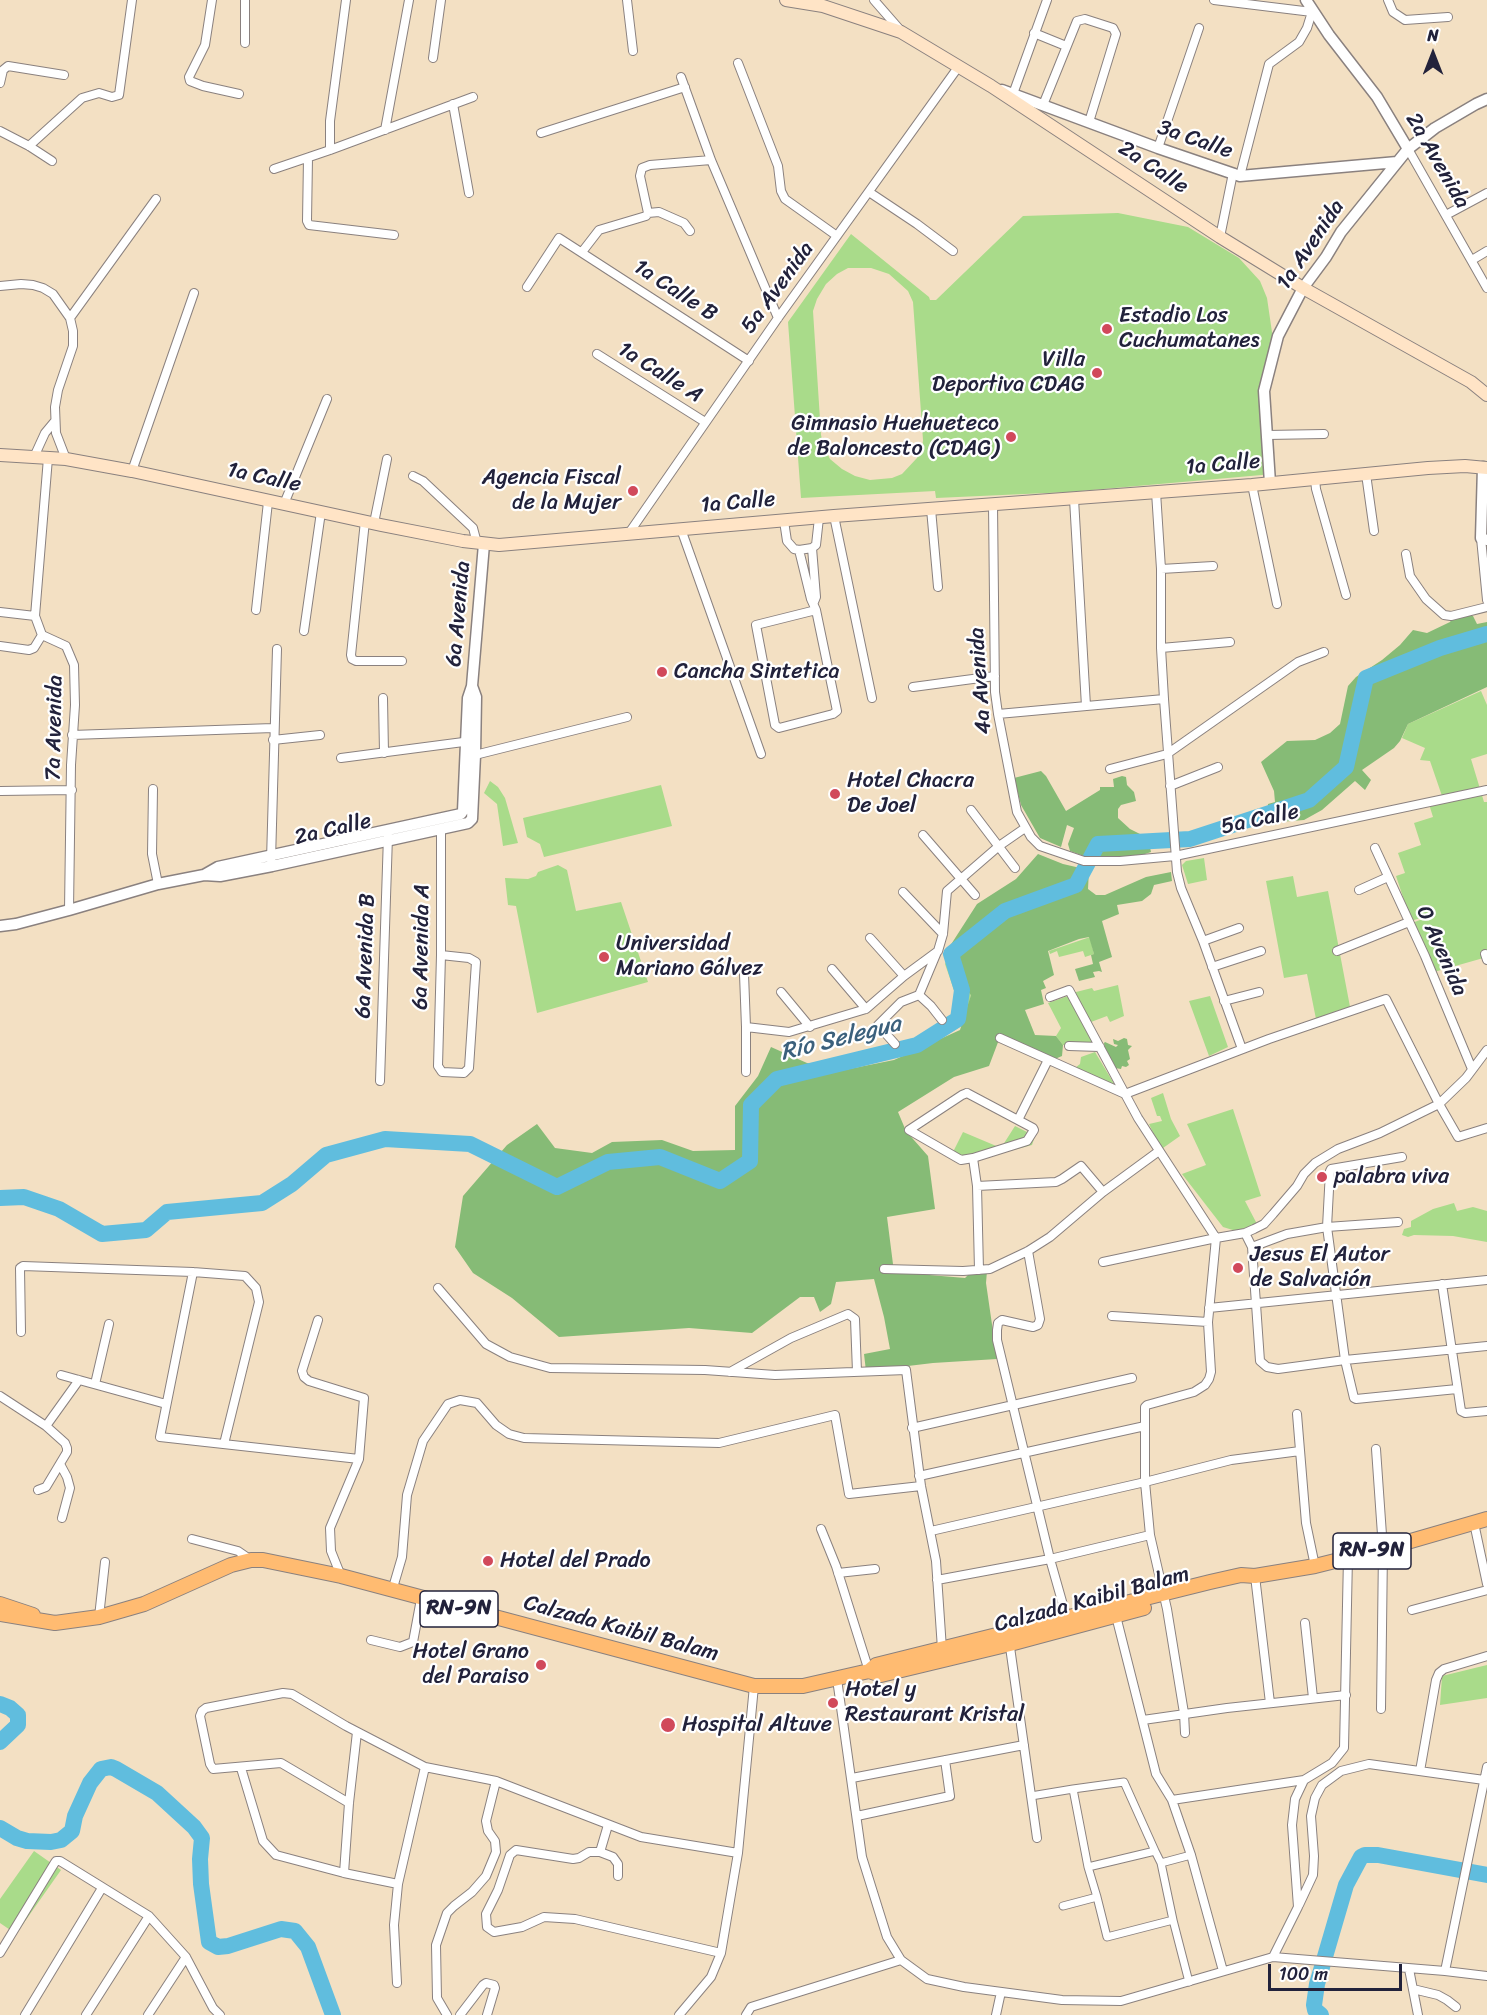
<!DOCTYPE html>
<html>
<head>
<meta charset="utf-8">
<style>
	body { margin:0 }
	#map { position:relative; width:1487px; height:2015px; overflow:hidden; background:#f3e0c3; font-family:Sriracha,sans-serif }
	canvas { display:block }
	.north { position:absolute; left:1403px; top:24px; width:60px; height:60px; -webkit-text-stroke:4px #fff; paint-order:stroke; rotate:0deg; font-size:16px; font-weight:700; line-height:24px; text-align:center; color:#22223b }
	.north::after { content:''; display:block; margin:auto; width:21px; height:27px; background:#22223b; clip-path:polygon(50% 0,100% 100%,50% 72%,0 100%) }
	.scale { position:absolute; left:1268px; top:1964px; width:134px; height:27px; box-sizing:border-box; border:3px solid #22223b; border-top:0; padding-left:8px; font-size:18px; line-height:21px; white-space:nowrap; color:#22223b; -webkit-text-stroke:4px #fff; paint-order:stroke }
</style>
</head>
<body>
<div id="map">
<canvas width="1487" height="2015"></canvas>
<div class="north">N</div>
<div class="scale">100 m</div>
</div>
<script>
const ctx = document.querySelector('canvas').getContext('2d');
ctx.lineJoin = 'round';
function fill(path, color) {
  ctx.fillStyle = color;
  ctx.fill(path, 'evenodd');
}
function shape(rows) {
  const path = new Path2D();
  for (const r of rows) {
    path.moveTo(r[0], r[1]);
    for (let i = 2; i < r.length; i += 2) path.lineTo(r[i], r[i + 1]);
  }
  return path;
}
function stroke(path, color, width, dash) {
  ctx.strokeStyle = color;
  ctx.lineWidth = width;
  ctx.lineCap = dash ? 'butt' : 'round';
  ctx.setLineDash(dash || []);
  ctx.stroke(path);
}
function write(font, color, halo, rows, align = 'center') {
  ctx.font = font + ' Sriracha,sans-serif';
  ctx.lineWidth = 4.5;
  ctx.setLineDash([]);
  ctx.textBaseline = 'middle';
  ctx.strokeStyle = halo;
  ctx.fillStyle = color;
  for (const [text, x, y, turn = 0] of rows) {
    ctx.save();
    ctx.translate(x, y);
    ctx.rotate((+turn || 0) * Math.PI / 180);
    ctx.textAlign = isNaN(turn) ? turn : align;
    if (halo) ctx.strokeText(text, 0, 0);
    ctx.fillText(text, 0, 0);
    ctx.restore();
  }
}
fill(shape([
	[1118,213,1188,227,1239,258,1260,281,1267,298,1273,339,1263,391,1273,474,1069,492,936,498,935,491,801,498,788,322,851,234,929,297,930,300,936,300,1023,216],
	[848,268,871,268,889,274,908,291,913,302,923,440,922,450,917,458,902,474,892,478,870,480,855,476,842,469,830,459,824,447,821,435,813,311,817,299,826,284,837,274],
	[1481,691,1487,705,1487,754,1471,759,1484,802,1487,802,1487,957,1434,972,1412,923,1433,915,1433,914,1411,921,1396,876,1405,873,1398,853,1421,845,1414,823,1433,817,1428,801,1442,796,1430,761,1420,760,1425,748,1402,738,1408,724],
	[490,781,498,787,505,798,518,843,503,846,497,804,484,793],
	[661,785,672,826,544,857,540,844,527,837,523,818],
	[1204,858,1207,880,1188,884,1182,865,1186,861],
	[558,865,567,870,576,911,621,902,648,982,537,1013,516,906,508,905,505,878,528,879,536,876,538,872],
	[1083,865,1088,867,1085,877,971,994,965,1024,927,1047,826,1071,776,1076,819,1063,841,1062,898,1048,921,1038,956,1017,957,999,945,964,950,951,1001,909,1075,882],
	[1293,876,1297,897,1328,891,1351,1012,1316,1019,1307,974,1284,978,1266,881],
	[1090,937,1094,954,1085,957,1083,951,1059,957,1057,951,1050,954,1049,951],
	[1118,985,1124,1016,1110,1022,1107,1016,1091,1022,1072,993,1092,988,1094,991],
	[1068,996,1076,1012,1095,1045,1063,1045,1056,1036,1061,1028,1048,1003],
	[1210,996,1228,1047,1209,1056,1189,1001],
	[1095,1052,1116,1087,1075,1068,1080,1064,1081,1057],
	[1163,1093,1171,1119,1180,1136,1163,1148,1156,1139,1149,1124,1162,1121,1160,1116,1157,1116,1151,1098],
	[1233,1109,1261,1196,1245,1201,1257,1224,1236,1231,1223,1227,1182,1174,1206,1165,1187,1124],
	[1015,1126,1035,1136,1032,1145,965,1163,951,1156,963,1132,1001,1148],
	[1454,1203,1457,1211,1473,1207,1487,1211,1487,1242,1453,1236,1414,1235,1408,1237,1402,1235,1404,1229,1411,1227,1411,1221,1433,1209],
	[1487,1665,1487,1698,1440,1705,1442,1676],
	[34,1851,61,1870,16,1934,0,1923,0,1899]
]), '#a9db8a');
fill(shape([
	[1456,612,1473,616,1477,624,1487,622,1487,687,1408,724,1400,741,1394,748,1362,770,1371,780,1365,790,1355,781,1322,810,1304,820,1266,823,1268,804,1275,802,1274,791,1261,762,1287,741,1315,740,1330,733,1340,724,1348,686,1356,677,1382,660,1400,645,1413,630,1427,633,1450,622],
	[1041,771,1046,776,1066,811,1100,790,1100,787,1114,787,1113,779,1122,776,1126,777,1127,785,1134,792,1136,801,1121,805,1118,809,1118,818,1130,829,1148,838,1151,852,1142,855,1101,858,1084,856,1070,851,1068,844,1074,828,1067,825,1061,847,1040,838,1021,805,1014,778],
	[1038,854,1063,864,1089,870,1088,889,1096,895,1105,895,1146,877,1171,872,1172,881,1154,885,1151,894,1142,901,1117,905,1119,914,1102,921,1112,957,1099,962,1102,972,1099,971,1093,972,1095,977,1079,981,1075,969,1093,964,1091,955,1094,954,1089,937,1079,939,1048,951,1054,975,1043,981,1046,988,1041,990,1044,1004,1025,1010,1035,1035,1056,1036,1063,1045,1062,1056,1055,1059,1000,1037,989,1066,954,1077,898,1112,906,1131,928,1156,935,1209,887,1217,894,1272,965,1278,974,1269,987,1271,986,1283,997,1359,933,1363,866,1371,864,1354,890,1349,884,1317,874,1279,836,1282,831,1304,820,1312,814,1297,800,1297,752,1333,689,1328,559,1337,512,1298,473,1273,455,1247,463,1196,507,1145,537,1124,555,1148,592,1153,612,1142,662,1140,693,1151,735,1150,735,1106,758,1076,771,1047,807,1063,844,1070,894,1060,960,1030,971,995,949,968,950,946,977,904,1016,879],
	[1124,1038,1127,1039,1128,1045,1132,1046,1128,1050,1130,1059,1127,1061,1129,1065,1126,1067,1122,1066,1121,1069,1115,1068,1105,1051,1104,1043,1105,1042,1116,1047,1118,1045,1114,1044,1113,1039,1118,1041]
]), '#86bb76');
stroke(shape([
	[0,1198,24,1197,59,1209,102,1234,146,1230,167,1212,262,1203,292,1184,326,1155,385,1139,470,1144,557,1187,608,1162,660,1157,720,1181,750,1161,751,1105,777,1079,917,1045,958,1019,962,990,951,954,1005,911,1076,885,1098,844,1190,839,1309,800,1346,767,1366,678,1440,648,1487,634],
	[0,1704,10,1708,18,1715,18,1725,0,1742],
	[0,1828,17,1838,27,1841,51,1842,61,1840,72,1831,75,1816,90,1783,101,1769,111,1767,116,1769,157,1793,194,1827,202,1838,200,1859,201,1884,209,1942,218,1947,228,1946,281,1929,295,1931,308,1947,333,2015],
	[1321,2015,1315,2010,1314,2005,1317,1984,1346,1885,1361,1857,1365,1855,1378,1855,1487,1875]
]), '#60bdde', 16);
const pedestrian = shape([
	[1073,1789,1124,1782,1155,1851],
	[1031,1796,1073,1789,1088,1867],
	[1097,1897,1107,1937,1173,1920,1161,1863],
	[1063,1906,1097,1897,1088,1867,1155,1851,1161,1863,1191,1855],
	[1173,1920,1189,1982]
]);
const minor = shape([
	[212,0,205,45,189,77,190,81,203,86,239,94],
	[245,0,245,43],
	[627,0,633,51],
	[874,0,901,31],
	[1214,0,1312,12,1307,28,1299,42,1269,64,1240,176],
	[1388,0,1393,12,1405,20,1448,17],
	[1034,33,1066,46],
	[433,58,441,0],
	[738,63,778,166,781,191,785,199,837,236],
	[681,77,711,160,778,318],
	[0,83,3,70,8,66,64,75],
	[1013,94,1047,0],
	[453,104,469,193],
	[1043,105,1077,21,1085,19,1113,28,1116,34,1089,122],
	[385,130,409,0],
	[0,131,29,146,52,161],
	[541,133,685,87],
	[29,146,82,98,99,93,112,97,119,95,132,0],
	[1158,148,1199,28],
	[1408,149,1487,288],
	[330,150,330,121,346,0],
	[308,158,307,221,309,225,394,235],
	[274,169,330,150,473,97],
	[869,192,917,224,953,251],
	[648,213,659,212,684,223,690,231],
	[1446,215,1487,193],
	[1220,237,1233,173],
	[582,252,599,230,646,216,648,213,640,176,642,168,650,165,711,160],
	[1472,260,1487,251],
	[0,286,21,284,33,285,43,288,53,294,70,318,73,331,73,346,58,390,55,407,56,433,66,459],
	[527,287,559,238,749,361],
	[70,318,156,199],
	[597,354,705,422],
	[1267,435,1324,434],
	[34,457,45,433,55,421],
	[48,458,35,616,42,635,66,646,74,665,75,705,71,765,69,910],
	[132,471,194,293],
	[1366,474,1374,531],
	[413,476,423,481,473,528,477,543],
	[1315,479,1316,489,1346,595],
	[1252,485,1277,604],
	[1156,492,1161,569,1161,648,1164,699,1177,872,1181,888,1203,941,1242,1049],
	[1074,499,1086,706],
	[284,504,327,399],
	[993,504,995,692,998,714,1017,812,1031,837,1040,846,1084,861,1120,861,1175,856,1487,790],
	[931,509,938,587],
	[834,516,872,698],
	[365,521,351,655,352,659,356,661,402,661],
	[784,521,787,541,794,549,799,550,812,548,816,545,819,518],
	[374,523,387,459],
	[681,529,761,754],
	[629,533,778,318,959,66],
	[1481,538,1487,600],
	[812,548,816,597,814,602],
	[799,550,811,599,816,610,837,711,833,714,779,728,775,725,756,625,816,610],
	[1406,554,1410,576,1426,599,1444,615,1451,616,1487,607],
	[1161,569,1213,566],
	[256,610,268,502],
	[0,612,35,616],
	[304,631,321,512],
	[0,646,29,650,34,648,42,635],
	[1161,648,1230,642],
	[913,687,995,676],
	[383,698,384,753],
	[998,714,1164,699],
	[72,735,273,728],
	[273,740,320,735],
	[475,755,627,717],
	[341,758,471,741],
	[1110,769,1167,754,1298,662,1324,652],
	[1170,786,1218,767],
	[153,789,152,854,158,884],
	[0,791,72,790],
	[971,810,1015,868],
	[441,829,441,955,438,1066,442,1072,464,1073,469,1068,476,962,469,958,441,955],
	[923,835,975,895],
	[1375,848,1425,956,1472,1069],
	[271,860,277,649],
	[1359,890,1388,877],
	[903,892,943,934],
	[870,938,904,976],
	[1203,941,1239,928],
	[1337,951,1409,922],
	[1485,954,1487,960],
	[1212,967,1261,951],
	[832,969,866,1009],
	[744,974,746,1027,789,1032,866,1009,904,976,938,951,943,934,947,891,999,846,1025,828],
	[781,992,810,1027],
	[919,995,931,1006,942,1020],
	[1050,997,1069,990,1138,1118,1216,1238,1208,1322,1211,1372,1209,1379,1205,1385,1194,1392,1147,1405,1145,1407,1145,1482,1150,1535,1167,1609,1184,1713,1185,1733],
	[1224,1001,1259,992],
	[746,1027,746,1072],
	[1000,1038,1125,1094,1269,1039,1386,999,1439,1104,1458,1137,1487,1128],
	[895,1044,878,1025,901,1002,919,995,937,952],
	[1069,1046,1100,1047],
	[380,1081,388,836],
	[967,1093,1033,1128,1034,1130,1027,1141,973,1158,961,1160,909,1130,962,1095,967,1093],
	[1018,1120,1048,1060],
	[1402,1157,1331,1169,1330,1171,1327,1227,1345,1360,1354,1398,1356,1399,1457,1389],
	[973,1158,977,1186,979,1270],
	[977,1186,1056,1182,1062,1179,1081,1166,1103,1192],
	[1245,1233,1252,1247,1260,1361,1267,1367,1278,1369,1345,1360,1487,1346],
	[1252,1247,1287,1234,1327,1227,1398,1222],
	[1028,1251,1040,1319,1038,1325,1033,1327,1002,1320,998,1323,997,1330,997,1340,1050,1559,1067,1619],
	[1103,1262,1216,1238,1245,1233,1254,1229,1264,1224,1273,1214,1297,1186,1304,1174,1315,1163,1338,1149,1380,1133,1439,1104,1466,1078,1487,1050],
	[884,1269,963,1271,990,1269,1028,1251,1050,1237,1103,1192,1159,1151],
	[193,1272,160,1437,359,1459],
	[1442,1284,1461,1411,1465,1413,1487,1411],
	[438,1288,486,1344,510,1357,550,1368,705,1370,775,1375,906,1370,921,1486,936,1561,942,1649],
	[1209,1308,1487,1280],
	[1112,1316,1208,1322],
	[318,1320,302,1371,304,1377,309,1381,364,1398,359,1459,330,1528,331,1551,341,1576],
	[21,1332,20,1268,23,1266,193,1272,245,1276,256,1288,259,1302,224,1444],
	[730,1372,791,1338,848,1314,855,1319,857,1372],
	[61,1375,166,1404],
	[95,1384,109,1324],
	[0,1396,46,1426,65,1443,67,1448,67,1452,46,1487,38,1490],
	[1297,1414,1306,1523,1315,1566],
	[46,1426,79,1380],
	[912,1428,1132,1378],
	[1376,1449,1383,1549,1381,1709],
	[60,1464,67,1477,70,1488,62,1518],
	[919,1476,1145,1426],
	[1474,1523,1487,1584],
	[821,1529,836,1566,869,1671],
	[931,1531,1145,1482,1231,1460,1300,1451],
	[192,1539,238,1551,251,1560],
	[838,1573,875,1569],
	[1255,1576,1270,1703],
	[937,1580,1050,1559,1150,1535],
	[392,1591,402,1557,407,1495,423,1441,448,1404,460,1400,477,1403,496,1425,509,1434,524,1438,719,1443,835,1415,849,1494,921,1486],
	[1412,1610,1487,1590],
	[1116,1616,1156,1774,1172,1800,1191,1855,1223,1971],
	[99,1617,105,1562],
	[1305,1623,1313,1698],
	[371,1640,400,1647,413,1642,421,1599],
	[1009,1640,1037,1838],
	[837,1679,862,1857,887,1937,901,1960,927,1979,964,1987,1062,2000,1121,2001,1273,1957,1445,1971,1487,1976],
	[1143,1720,1227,1708,1346,1695],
	[241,1768,263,1841,276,1855,344,1873,398,1884],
	[1420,1771,1436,1680,1439,1673,1444,1669,1487,1656],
	[852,1778,1024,1745],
	[1172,1800,1304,1780],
	[349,1803,281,1763,213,1769,210,1764,200,1716,202,1711,206,1708,283,1693,292,1694,346,1726,425,1767,496,1781,641,1837,738,1853],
	[857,1816,950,1796,945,1760],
	[600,1852,608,1825],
	[344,1873,349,1803,357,1732],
	[618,1876,618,1864,613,1857,600,1852,589,1852,579,1858,573,1859,516,1850,510,1855,498,1890,486,1914,487,1927,494,1932,522,1927,544,1917,575,1919,721,1953],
	[1299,1905,1313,1875,1314,1856,1311,1816,1315,1798,1322,1785,1341,1771,1369,1764,1484,1780],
	[0,1953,54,1864,56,1861,60,1861,149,1916,186,1957,213,2008,220,2015],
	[1273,1957,1298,1907,1292,1825,1295,1799,1304,1780,1332,1763,1344,1748,1348,1557],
	[1409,1969,1418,2015],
	[1445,1971,1487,1767],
	[397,1983,394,1925,398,1884,425,1767],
	[1413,1989,1438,1995,1447,2000,1456,2007],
	[25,2015,102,1888],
	[86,2015,149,1916],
	[148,2015,186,1957],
	[447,2015,437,1998,436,1945,447,1913,454,1906,472,1892,486,1876,496,1852,495,1841,488,1831,486,1821,496,1781],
	[460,2015,483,1985,486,1983,494,1985,495,1988,487,2015],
	[679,2015,711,1977,721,1953,738,1853,754,1686],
	[746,2015,751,2007,901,1960],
	[996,2015,1001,1992]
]);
const tertiary = shape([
	[1306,0,1329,35,1377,97,1408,149],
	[1002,90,1158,148,1240,176,1397,162],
	[1483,467,1481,538,1487,540],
	[1270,483,1264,391,1278,336,1303,288,1326,257,1341,232,1408,149,1435,128,1476,104,1487,99],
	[204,875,218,867,461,814,463,811,468,698,472,686,484,544],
	[0,926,16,924,69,910,158,884,204,875,220,876,272,866,468,823,472,819,475,755,476,697,472,686]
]);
const secondary = shape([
	[786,0,823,6,901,32,991,86,1220,237,1303,288,1471,382,1487,395],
	[0,455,66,459,132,471,381,525,463,541,499,545,834,516,1252,485,1428,468,1465,466,1487,468]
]);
const primary = shape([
	[0,1604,33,1615],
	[0,1614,55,1623,99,1617,144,1604,231,1565,251,1560,263,1560,341,1576,754,1686,803,1686,869,1671,876,1665,1210,1582,1241,1575,1255,1576,1315,1566,1383,1549,1487,1519],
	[869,1671,881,1675,1010,1644,1144,1608]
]);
stroke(pedestrian, '#8a817f', 9);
stroke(minor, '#8a817f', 10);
stroke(tertiary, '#8a817f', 13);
stroke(secondary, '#8a817f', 14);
stroke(primary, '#8a817f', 16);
stroke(pedestrian, '#fff', 7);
stroke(minor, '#fff', 8);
stroke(tertiary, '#fff', 10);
stroke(secondary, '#ffe4c6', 12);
stroke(primary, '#ffbb71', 14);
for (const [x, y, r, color] of [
	[1107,329,6,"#d1495b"],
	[1097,373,6,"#d1495b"],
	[1011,437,6,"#d1495b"],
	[633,491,6,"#d1495b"],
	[662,672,6,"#d1495b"],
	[835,794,6,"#d1495b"],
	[604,957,6,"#d1495b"],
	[1322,1177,6,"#d1495b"],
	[1238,1268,6,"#d1495b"],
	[488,1561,6,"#d1495b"],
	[541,1665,6,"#d1495b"],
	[833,1703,6,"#d1495b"],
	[668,1725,8,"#d1495b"]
]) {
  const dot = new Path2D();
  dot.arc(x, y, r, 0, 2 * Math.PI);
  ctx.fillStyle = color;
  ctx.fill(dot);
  stroke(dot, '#fff', 2);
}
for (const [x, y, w] of [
	[1372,1551,78],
	[459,1609,78]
]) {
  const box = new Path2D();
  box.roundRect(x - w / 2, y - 18, w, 36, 4.5);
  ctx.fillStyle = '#fff';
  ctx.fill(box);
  stroke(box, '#22223b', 1.5);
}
write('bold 21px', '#22223b', null, [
	["RN-9N",1372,1551],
	["RN-9N",459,1609]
]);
write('22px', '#22223b', '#fff', [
	["3a Calle",1195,140,19],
	["2a Avenida",1437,161,60],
	["2a Calle",1153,168,33],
	["1a Avenida",1311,245,-56],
	["5a Avenida",778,288,-54],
	["1a Calle B",675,291,33],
	["1a Calle A",660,373,32],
	["1a Calle",1223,465,-5],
	["1a Calle",264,478,12],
	["1a Calle",738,503,-5],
	["6a Avenida",459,614,-85],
	["4a Avenida",981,681,-94],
	["7a Avenida",55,728,-89],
	["5a Calle",1260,820,-12],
	["2a Calle",333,830,-13],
	["6a Avenida A",422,947,-89],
	["0 Avenida",1441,951,66],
	["6a Avenida B",366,956,-88],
	["Calzada Kaibil Balam",1092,1600,-15],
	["Calzada Kaibil Balam",621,1629,15]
]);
write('22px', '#22223b', '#fff', [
	["Estadio Los",1119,316],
	["Cuchumatanes",1119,341],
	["Villa",1085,360,"right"],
	["Deportiva CDAG",1085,385,"right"],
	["Gimnasio Huehueteco",999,424,"right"],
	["de Baloncesto (CDAG)",999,449,"right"],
	["Agencia Fiscal",621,478,"right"],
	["de la Mujer",621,503,"right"],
	["Cancha Sintetica",674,672],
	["Hotel Chacra",847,781],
	["De Joel",847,806],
	["Universidad",616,944],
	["Mariano Gálvez",616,969],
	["palabra viva",1334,1177],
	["Jesus El Autor",1250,1255],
	["de Salvación",1250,1280],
	["Hotel del Prado",500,1561],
	["Hotel Grano",529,1652,"right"],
	["del Paraiso",529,1677,"right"],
	["Hotel y",845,1690],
	["Restaurant Kristal",845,1715],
	["Hospital Altuve",682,1725]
], 'left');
write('italic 24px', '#3b607c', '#fff', [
	["Río Selegua",841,1039,-14]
]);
</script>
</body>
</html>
